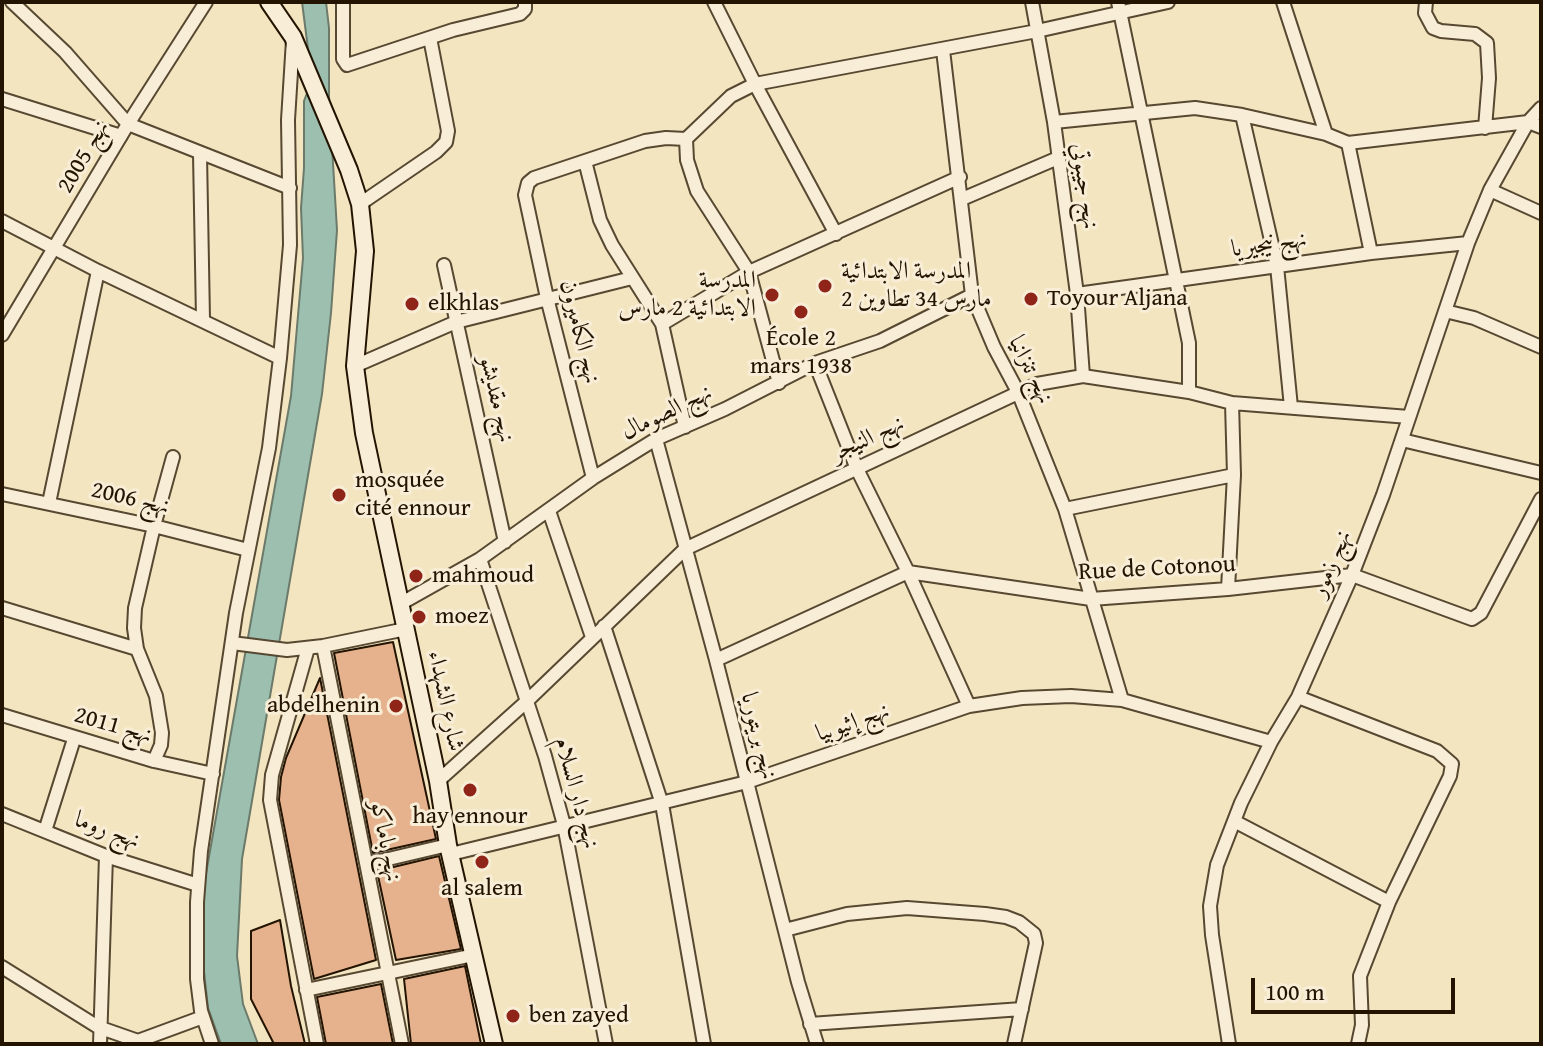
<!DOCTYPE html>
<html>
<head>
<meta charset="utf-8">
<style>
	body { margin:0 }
	#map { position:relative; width:1543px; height:1046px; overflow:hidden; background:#f4e5c1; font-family:"Gentium Book Plus",serif }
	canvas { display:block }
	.frame { position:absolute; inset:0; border:4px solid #231301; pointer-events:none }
	.scale { position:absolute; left:1251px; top:978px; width:204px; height:36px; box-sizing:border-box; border:4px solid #231301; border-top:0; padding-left:10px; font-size:24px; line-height:28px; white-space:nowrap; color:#231301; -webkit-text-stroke:6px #f8eed7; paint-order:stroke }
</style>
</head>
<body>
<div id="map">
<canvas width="1543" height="1046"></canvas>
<div class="frame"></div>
<div class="scale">100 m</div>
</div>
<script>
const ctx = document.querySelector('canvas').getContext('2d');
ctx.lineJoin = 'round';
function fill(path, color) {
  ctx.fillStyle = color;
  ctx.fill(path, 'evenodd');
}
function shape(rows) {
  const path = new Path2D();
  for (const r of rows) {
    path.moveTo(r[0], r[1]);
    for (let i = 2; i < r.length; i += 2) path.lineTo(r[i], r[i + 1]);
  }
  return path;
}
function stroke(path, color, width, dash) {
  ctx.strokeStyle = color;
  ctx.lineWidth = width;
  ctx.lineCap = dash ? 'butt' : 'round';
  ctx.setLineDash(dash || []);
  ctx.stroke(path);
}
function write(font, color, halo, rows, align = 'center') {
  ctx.font = font + ' "Gentium Book Plus",Amiri,serif';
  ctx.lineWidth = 6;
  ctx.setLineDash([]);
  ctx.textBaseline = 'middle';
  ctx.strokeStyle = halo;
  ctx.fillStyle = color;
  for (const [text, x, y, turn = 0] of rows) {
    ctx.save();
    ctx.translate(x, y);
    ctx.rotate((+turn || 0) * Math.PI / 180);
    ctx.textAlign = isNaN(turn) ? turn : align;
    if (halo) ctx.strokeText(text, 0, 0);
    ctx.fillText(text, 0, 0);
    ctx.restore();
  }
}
const water = shape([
	[302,2,326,2,329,28,329,96,337,230,331,313,322,394,242,859,237,956,243,1004,258,1044,221,1044,208,1008,201,944,205,879,291,396,303,258,301,208,304,168,304,101,312,80,302,2]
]);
fill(water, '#9cbfb0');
stroke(water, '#6c7a6a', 2);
const building = shape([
	[393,642,436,839,373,853,334,653,393,642],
	[320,678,376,960,314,979,279,800,281,777,286,758,320,678],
	[439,856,461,949,396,960,377,871,439,856],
	[280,920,291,986,305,1044,274,1044,251,999,251,931,280,920],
	[465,966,481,1044,411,1044,404,979,465,966],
	[381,984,393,1044,326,1044,317,997,381,984]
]);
fill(building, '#e6b28e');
stroke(building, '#231301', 2);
const minor = shape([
	[12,2,65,52,128,124,290,188],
	[343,2,343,59,347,65,453,30,520,14,525,9,525,2],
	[714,2,755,84,836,234],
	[1032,2,1054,122,1077,294,1083,376],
	[1118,2,1189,343,1189,392],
	[1283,2,1326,134],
	[1426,2,1425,13,1433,28,1441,31,1475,34,1487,43,1489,78,1485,128],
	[943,50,972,295,994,347,1018,392,1065,509,1122,700],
	[2,99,121,136],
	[1242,115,1277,266,1291,407],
	[1054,122,1195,108,1242,115,1326,134,1348,143,1528,122,1541,127],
	[686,139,731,96,755,84,1037,31,1168,2],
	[1348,143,1371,253],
	[200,154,203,319],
	[585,161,600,220,612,245,662,324,685,427],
	[1490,190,1541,213],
	[962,199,1058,158],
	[360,204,436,152,446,142,448,131,430,38],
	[2,221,98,271,280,358],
	[444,265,505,542],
	[1077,294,1371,253,1468,243],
	[1445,311,1474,318,1541,347],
	[662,324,749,272,960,177],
	[2,335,128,124,206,2],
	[815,363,857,469,908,572,969,706],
	[355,366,456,322,632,278],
	[656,439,716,660,798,982,817,1044],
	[1402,440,1541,473],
	[593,478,547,298,525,195,528,183,534,178,645,141,666,138,686,139,687,160,697,191,749,272,779,383],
	[2,494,154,526,248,550],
	[49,503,98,271],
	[1065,509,1234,475],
	[549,511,592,637],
	[480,559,545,756,564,825,606,1044],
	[1228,589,1234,475,1232,403],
	[400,604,480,559,593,478,656,439,725,409,815,363,880,341,972,295],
	[2,608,137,649],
	[604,626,662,804,704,1044],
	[232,643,287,650,323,646,406,629],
	[323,646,402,1044],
	[308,648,272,775,270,800,317,1044],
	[716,660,908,572,1091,599,1228,589,1352,575,1472,619,1481,613,1541,499],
	[1298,697,1437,751,1452,764,1450,776,1389,902,1360,976,1362,1025,1358,1044],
	[2,715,154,761,213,774],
	[154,761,161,745,162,733,156,696,137,649,134,628,135,608,154,526,173,457],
	[438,781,526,702,685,549,1037,384,1083,376,1189,392,1232,403,1409,417],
	[2,814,106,856,198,885],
	[1234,821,1389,902],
	[45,831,74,739],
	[451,854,747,782,969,706,1022,698,1071,696,1122,700,1271,742],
	[367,864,448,845],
	[785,930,847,914,907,908,985,914,1006,917,1019,922,1034,934,1036,943,1014,1044],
	[2,967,98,1027,138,1041,203,1017],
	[306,990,474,955],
	[810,1024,1022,1009],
	[100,1044,106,856],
	[212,1044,201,1011,197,979,197,902,201,851,236,613,269,448,280,358,290,245,288,120,293,40],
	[1229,1044,1212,935,1210,906,1217,865,1241,803,1271,742,1298,697,1352,575,1383,495,1468,243,1490,190,1528,122,1541,108]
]);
const secondary = shape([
	[269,2,293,37,349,170,360,204,365,251,355,366,364,433,438,781,448,845,494,1044]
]);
stroke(minor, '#574831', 16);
stroke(secondary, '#231301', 20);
stroke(minor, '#f8eed7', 12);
stroke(secondary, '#f8eed7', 16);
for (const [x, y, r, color] of [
	[825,286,8,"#8f2418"],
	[772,295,8,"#8f2418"],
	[1031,299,8,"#8f2418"],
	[412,304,8,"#8f2418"],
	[801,312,8,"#8f2418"],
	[339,495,8,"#8f2418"],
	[416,576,8,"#8f2418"],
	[419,617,8,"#8f2418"],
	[396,706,8,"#8f2418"],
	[470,790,8,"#8f2418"],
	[482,862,8,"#8f2418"],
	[513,1016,8,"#8f2418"]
]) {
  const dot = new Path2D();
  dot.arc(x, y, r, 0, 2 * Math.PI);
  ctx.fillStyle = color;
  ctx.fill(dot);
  stroke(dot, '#f8eed7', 3);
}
write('24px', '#231301', '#f8eed7', [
	["نهج 2005",84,157,-60],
	["نهج جيبوتي",1084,186,82],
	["نهج نيجيريا",1269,245,-8],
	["نهج الكاميرون",579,332,76],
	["نهج تنزانيا",1030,370,64],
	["نهج مقديشو",496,399,77],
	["نهج الصومال",667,413,-26],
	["نهج النيجر",868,439,-25],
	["نهج 2006",130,499,13],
	["نهج زمور",1332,564,-67],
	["Rue de Cotonou",1157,569,-3],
	["شارع الشهداء",445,701,78],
	["نهج إثيوبيا",853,723,-19],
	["نهج 2011",113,726,16],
	["نهج بريتوريا",758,736,76],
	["نهج دار السلام",576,793,75],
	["نهج روما",107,831,20],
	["نهج باماكو",385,841,79]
]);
write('24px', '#231301', '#f8eed7', [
	["المدرسة الابتدائية",841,272],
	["2 مارس 34 تطاوين",841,300],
	["المدرسة",756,281,"right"],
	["الابتدائية 2 مارس",756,309,"right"],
	["Toyour Aljana",1047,299],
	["elkhlas",428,304],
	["École 2",801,339,"center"],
	["mars 1938",801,367,"center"],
	["mosquée",355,481],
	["cité ennour",355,509],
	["mahmoud",432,576],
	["moez",435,617],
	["abdelhenin",380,706,"right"],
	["hay ennour",470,817,"center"],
	["al salem",482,889,"center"],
	["ben zayed",529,1016]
], 'left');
</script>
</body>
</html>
